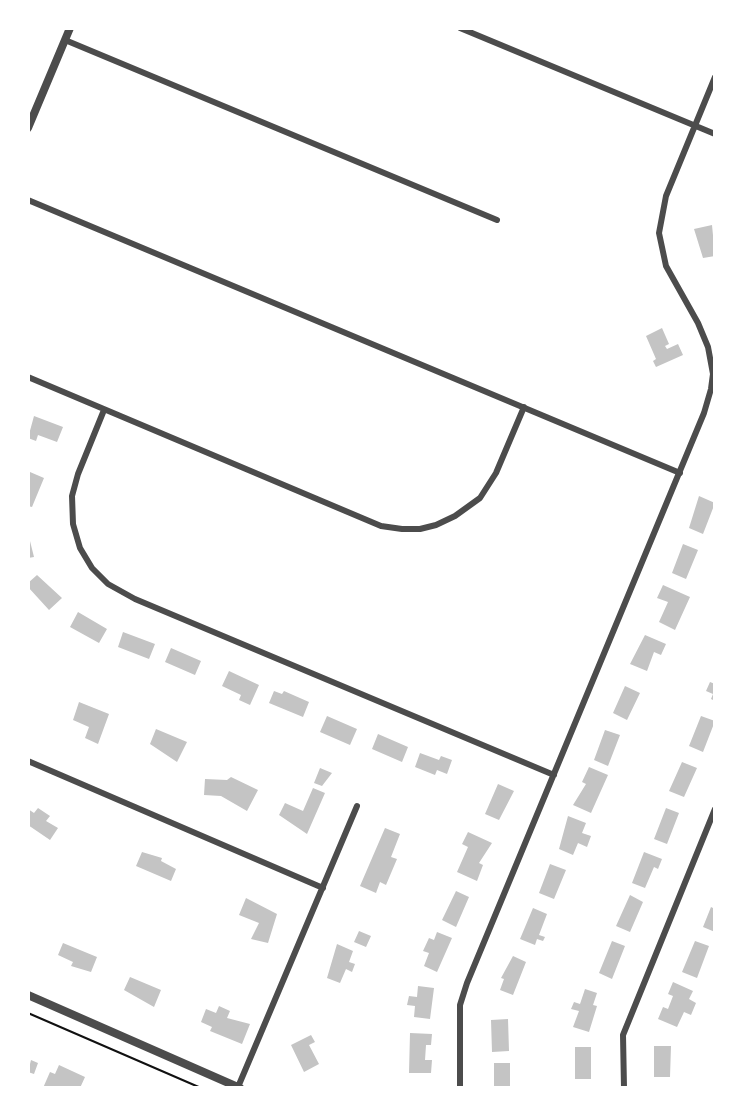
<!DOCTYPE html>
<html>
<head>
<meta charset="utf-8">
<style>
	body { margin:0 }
	#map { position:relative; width:743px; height:1116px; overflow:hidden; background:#fff; font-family:"Space Grotesk",sans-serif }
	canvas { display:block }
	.frame { position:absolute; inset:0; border:30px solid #fff; pointer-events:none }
</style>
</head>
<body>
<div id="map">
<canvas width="743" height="1116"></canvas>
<div class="frame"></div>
</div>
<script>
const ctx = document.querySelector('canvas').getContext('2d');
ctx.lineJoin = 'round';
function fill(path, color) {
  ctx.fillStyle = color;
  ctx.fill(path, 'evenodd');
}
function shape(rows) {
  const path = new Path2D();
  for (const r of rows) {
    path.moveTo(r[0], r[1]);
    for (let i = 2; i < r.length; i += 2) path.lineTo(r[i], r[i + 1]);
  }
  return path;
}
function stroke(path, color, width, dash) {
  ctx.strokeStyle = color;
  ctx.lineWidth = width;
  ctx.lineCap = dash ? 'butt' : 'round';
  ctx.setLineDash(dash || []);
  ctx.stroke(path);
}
fill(shape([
	[712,225,715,256,703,258,694,229],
	[662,328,669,344,665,346,667,349,678,344,683,355,656,367,653,361,656,359,646,336],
	[34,416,63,427,57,442,38,435,36,441,28,438],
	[30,472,44,478,32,507,28,506],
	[699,496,715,503,703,534,689,528],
	[28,533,34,557,28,558],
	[683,544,698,550,686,579,672,573],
	[37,575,62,598,49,610,28,587,28,583],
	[663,585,690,597,675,630,659,622,668,602,657,598],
	[78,612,107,629,99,643,70,627],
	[123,632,155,644,149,659,118,647],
	[645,635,666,644,661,655,654,652,647,671,630,664],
	[171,648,201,661,195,675,165,662],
	[229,671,259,685,250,705,239,700,241,695,222,686],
	[710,682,715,684,715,701,711,699,713,694,706,691],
	[625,686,640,693,627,720,613,713],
	[274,691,282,694,284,691,309,702,303,717,269,703],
	[79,702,109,714,98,744,85,738,89,727,73,720],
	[327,716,357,729,350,745,320,732],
	[701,716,715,721,703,752,689,746],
	[156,729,187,742,177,762,150,744],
	[605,730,620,735,608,766,594,760],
	[378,734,408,747,402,762,372,749],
	[420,753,439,760,441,756,452,760,447,774,437,770,435,775,415,767],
	[682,762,697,768,684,797,669,791],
	[589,767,608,775,591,813,573,805,586,784,582,782],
	[320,768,332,773,322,786,314,783],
	[231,777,258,790,247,811,221,796,204,795,205,779,227,780],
	[498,784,514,791,499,820,485,814],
	[313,788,325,793,307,834,279,815,285,803,303,811],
	[38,808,50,816,46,821,58,828,50,840,28,825,28,809,34,813],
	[666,808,679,813,667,844,654,839],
	[568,816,586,823,582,833,591,836,587,847,578,843,573,855,559,849],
	[385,828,400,834,391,857,397,859,386,885,380,882,376,893,360,886],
	[468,832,492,843,479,863,483,865,477,881,457,872,468,847,462,844],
	[142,852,162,858,161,861,176,869,171,881,136,866],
	[644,852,662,859,658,869,654,867,645,888,632,883],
	[550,864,566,870,554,899,539,893],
	[456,891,469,897,456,927,442,920],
	[630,895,643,902,630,932,616,926],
	[246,898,277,914,268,943,251,939,259,923,239,915],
	[711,907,715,909,715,932,703,927],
	[533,908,547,914,539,935,545,937,543,941,537,939,535,945,520,939],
	[359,931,371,936,366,947,354,942],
	[437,932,452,938,437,972,424,966,429,953,423,951,429,938,434,940],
	[612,941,625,946,612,979,599,973],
	[695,941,709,946,697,978,682,972],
	[63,943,97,957,91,972,71,966,73,962,58,955],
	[337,944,353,951,349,962,355,964,352,972,346,969,340,983,327,978],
	[513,956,526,962,513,995,500,990,504,979,501,978],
	[130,977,161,990,154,1007,124,990],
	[673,982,693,991,689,999,696,1003,691,1015,684,1012,677,1027,658,1019,663,1007,668,1009,673,996,668,994],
	[418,986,434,988,430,1019,414,1017,415,1006,407,1005,409,996,417,997],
	[585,989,597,993,593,1005,597,1006,589,1032,573,1027,579,1011,571,1009,574,1002,580,1004],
	[219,1006,230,1011,227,1018,250,1024,242,1044,210,1031,212,1027,201,1022,206,1009,216,1013],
	[508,1019,509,1051,492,1052,491,1020],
	[410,1033,432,1034,431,1045,426,1045,425,1060,432,1060,431,1073,409,1073],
	[311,1035,315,1042,309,1045,319,1064,304,1072,291,1045],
	[654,1046,671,1046,670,1077,654,1077],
	[575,1047,591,1047,591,1079,575,1079],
	[31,1060,38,1063,34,1074,28,1072],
	[494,1063,510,1063,510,1088,494,1088],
	[59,1065,85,1077,80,1088,43,1088,50,1072,55,1074]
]), '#c4c4c4');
stroke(shape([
	[28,1013,201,1088]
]), '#111', 2);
stroke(shape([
	[460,28,715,134],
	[65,40,497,220],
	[28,200,680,473],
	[28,377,381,526,402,529,420,529,436,525,455,516,480,498,496,473,524,407],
	[104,410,78,474,72,496,73,524,80,548,92,568,108,584,135,599,554,775],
	[28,761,323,888],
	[238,1087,357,806],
	[460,1088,460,1005,467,983,704,413,711,389,713,374,708,347,698,323,666,266,659,233,666,196,715,77],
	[624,1088,623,1035,715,809]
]), '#4c4c4c', 6);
stroke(shape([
	[28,128,70,28],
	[28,995,240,1088]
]), '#4c4c4c', 8);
</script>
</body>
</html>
